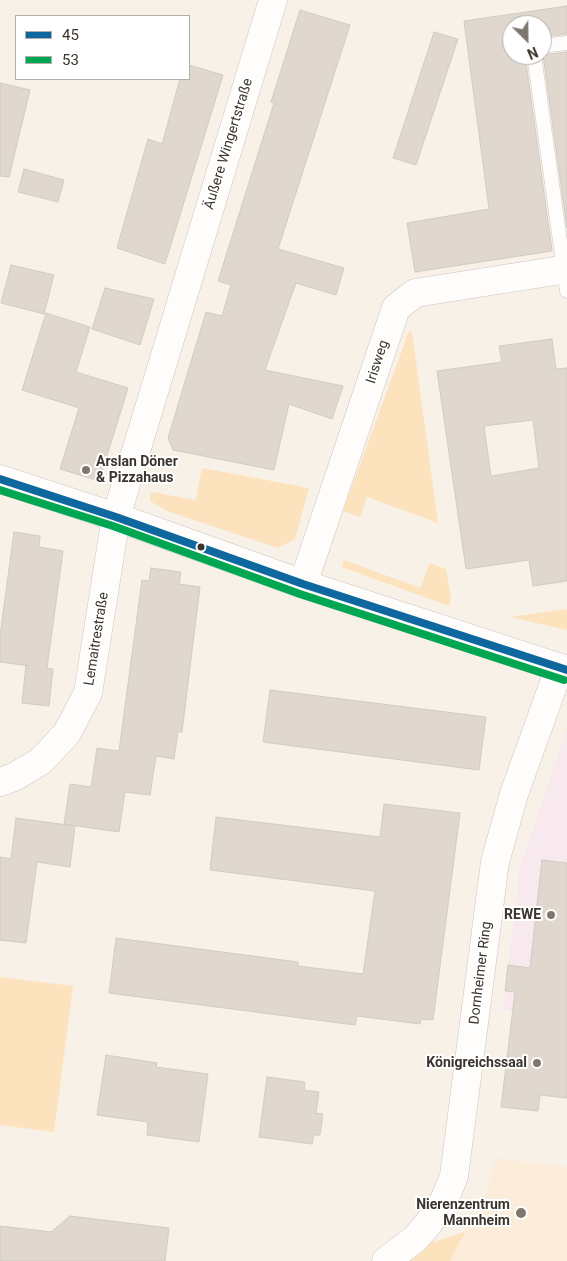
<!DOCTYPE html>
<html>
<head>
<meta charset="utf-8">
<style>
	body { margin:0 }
	#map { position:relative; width:567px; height:1261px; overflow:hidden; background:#f8f1e8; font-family:Roboto,sans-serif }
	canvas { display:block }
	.legend { position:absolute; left:15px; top:15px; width:175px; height:65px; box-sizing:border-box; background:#fff; border:1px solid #b1aeab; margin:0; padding:6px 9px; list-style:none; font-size:15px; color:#3b352d }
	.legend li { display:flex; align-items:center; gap:10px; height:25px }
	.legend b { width:25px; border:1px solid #b1aeab }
	.north { position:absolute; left:502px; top:15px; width:50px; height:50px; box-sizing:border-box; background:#fff; border:1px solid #b1aeab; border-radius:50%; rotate:157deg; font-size:14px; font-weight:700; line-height:20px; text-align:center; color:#3b352d }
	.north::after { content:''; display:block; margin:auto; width:18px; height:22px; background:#7d776e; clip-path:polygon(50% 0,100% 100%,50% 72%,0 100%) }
</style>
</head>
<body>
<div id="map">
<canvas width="567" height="1261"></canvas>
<ul class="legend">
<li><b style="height:6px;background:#0e679f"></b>45</li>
<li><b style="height:6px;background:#00a651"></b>53</li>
</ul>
<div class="north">N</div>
</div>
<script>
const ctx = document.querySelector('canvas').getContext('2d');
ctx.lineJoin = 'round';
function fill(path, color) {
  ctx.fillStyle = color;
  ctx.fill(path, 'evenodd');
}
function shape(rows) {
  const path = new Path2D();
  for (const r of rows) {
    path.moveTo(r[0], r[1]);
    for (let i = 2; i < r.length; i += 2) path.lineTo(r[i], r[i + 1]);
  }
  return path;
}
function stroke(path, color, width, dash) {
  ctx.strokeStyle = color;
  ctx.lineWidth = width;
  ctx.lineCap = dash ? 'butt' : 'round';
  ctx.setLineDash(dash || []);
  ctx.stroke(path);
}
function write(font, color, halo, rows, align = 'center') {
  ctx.font = font + ' Roboto,sans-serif';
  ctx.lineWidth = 4;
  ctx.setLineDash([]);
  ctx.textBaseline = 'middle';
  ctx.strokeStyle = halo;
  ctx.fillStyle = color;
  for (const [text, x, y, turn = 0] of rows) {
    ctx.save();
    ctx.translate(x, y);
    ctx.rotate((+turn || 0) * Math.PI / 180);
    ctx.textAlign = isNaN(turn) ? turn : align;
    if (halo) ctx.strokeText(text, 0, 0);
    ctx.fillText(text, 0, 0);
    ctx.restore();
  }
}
fill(shape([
	[567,729,567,1018,503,1010,520,867]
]), '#f7e9ee');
fill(shape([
	[496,1158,567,1167,567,1261,450,1261,485,1194]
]), '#fbedda');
fill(shape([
	[409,331,412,332,438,523,367,497,360,517,343,511],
	[202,468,309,488,295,539,278,548,167,511,150,501,151,492,196,500],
	[344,560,420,588,430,563,446,569,451,599,449,606,342,567],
	[567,609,567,630,510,617],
	[0,977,73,986,54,1132,0,1125],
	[465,1232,450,1261,405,1261,427,1244]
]), '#fce2bd');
const building = shape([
	[567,6,567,34,542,37,542,25,512,25,512,55,525,55,552,251,415,272,407,223,489,209,464,21,567,6],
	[300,10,350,25,278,249,344,268,336,295,296,283,265,370,343,386,332,419,289,404,274,470,173,450,168,438,206,312,222,316,231,285,218,281,274,103,271,102,300,10],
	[434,32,458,39,416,165,393,158,434,32],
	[567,52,567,228,543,55,567,52],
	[189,65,223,75,165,264,117,248,148,139,162,144,180,79,189,79,189,65],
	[0,83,30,90,9,177,0,176,0,83],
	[24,169,64,180,58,202,18,192,24,169],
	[11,265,54,275,44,314,1,303,11,265],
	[105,288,154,299,140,345,92,329,105,288],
	[46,313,90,327,76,372,128,388,99,481,60,469,79,408,22,390,46,313],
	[552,339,556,369,567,368,567,581,533,586,529,560,466,569,437,371,502,362,499,346,552,339],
	[533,420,539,468,491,476,484,426,533,420],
	[14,532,40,536,39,547,63,551,47,668,53,669,49,706,22,703,26,665,30,666,0,662,0,636,14,532],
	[151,568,181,572,179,584,200,587,182,732,178,732,174,759,156,756,150,795,125,792,119,832,64,824,70,784,91,787,97,748,119,751,142,580,149,581,151,568],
	[270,690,486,717,479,770,263,742,270,690],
	[384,804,460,813,433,1020,421,1019,420,1024,357,1016,355,1025,109,993,116,938,298,962,298,966,363,974,375,891,210,870,216,817,380,837,384,804],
	[16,818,75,826,70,867,37,862,26,943,0,940,0,857,11,859,16,818],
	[542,860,567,863,567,1098,540,1095,538,1111,501,1107,515,992,505,991,508,965,530,968,542,860],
	[106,1055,157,1063,156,1067,208,1074,199,1142,147,1135,148,1122,97,1115,106,1055],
	[267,1077,305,1082,304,1090,319,1092,316,1113,323,1114,320,1135,314,1135,312,1144,259,1137,267,1077],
	[70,1216,169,1228,165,1261,0,1261,0,1226,51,1232,70,1216]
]);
fill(building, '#e0d7ce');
stroke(building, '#d2cbc4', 1);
const service = shape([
	[542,46,567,43],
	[534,55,567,291]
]);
const minor = shape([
	[303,584,396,308,415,293,567,269],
	[0,782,14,777,41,761,67,733,88,693,116,517,273,0],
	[386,1261,415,1239,428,1224,444,1201,454,1176,495,862,514,794,559,669]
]);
const tertiary = shape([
	[0,479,116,517,303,584,567,670]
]);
stroke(service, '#cbc5be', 15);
stroke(minor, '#cbc5be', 29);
stroke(tertiary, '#cbc5be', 29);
stroke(service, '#fefdfc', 14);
stroke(minor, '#fefdfc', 28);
stroke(tertiary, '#fefdfc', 28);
stroke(shape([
	[0,479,116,517,303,584,567,670]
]), '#0e679f', 8);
stroke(shape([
	[0,490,113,526,300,594,564,680]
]), '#00a651', 8);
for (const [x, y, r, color] of [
	[86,470,5,"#7d776e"],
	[201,547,4.5,"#3b352d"],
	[551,915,5,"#7d776e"],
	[537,1063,5,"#7d776e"],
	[521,1213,6,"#7d776e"]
]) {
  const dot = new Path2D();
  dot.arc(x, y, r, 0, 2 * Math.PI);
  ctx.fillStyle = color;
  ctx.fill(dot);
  stroke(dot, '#fff', 2);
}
write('14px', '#3b352d', '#fff', [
	["Äußere Wingertstraße",229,144,-73],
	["Irisweg",378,362,-72],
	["Lemaitrestraße",97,639,-81],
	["Dornheimer Ring",481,973,-83]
]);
write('bold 14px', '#3b352d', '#fff', [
	["Arslan Döner",96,462,"left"],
	["& Pizzahaus",96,478,"left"],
	["REWE",541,915],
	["Königreichssaal",527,1063],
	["Nierenzentrum",510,1205],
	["Mannheim",510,1221]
], 'right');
</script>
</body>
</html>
